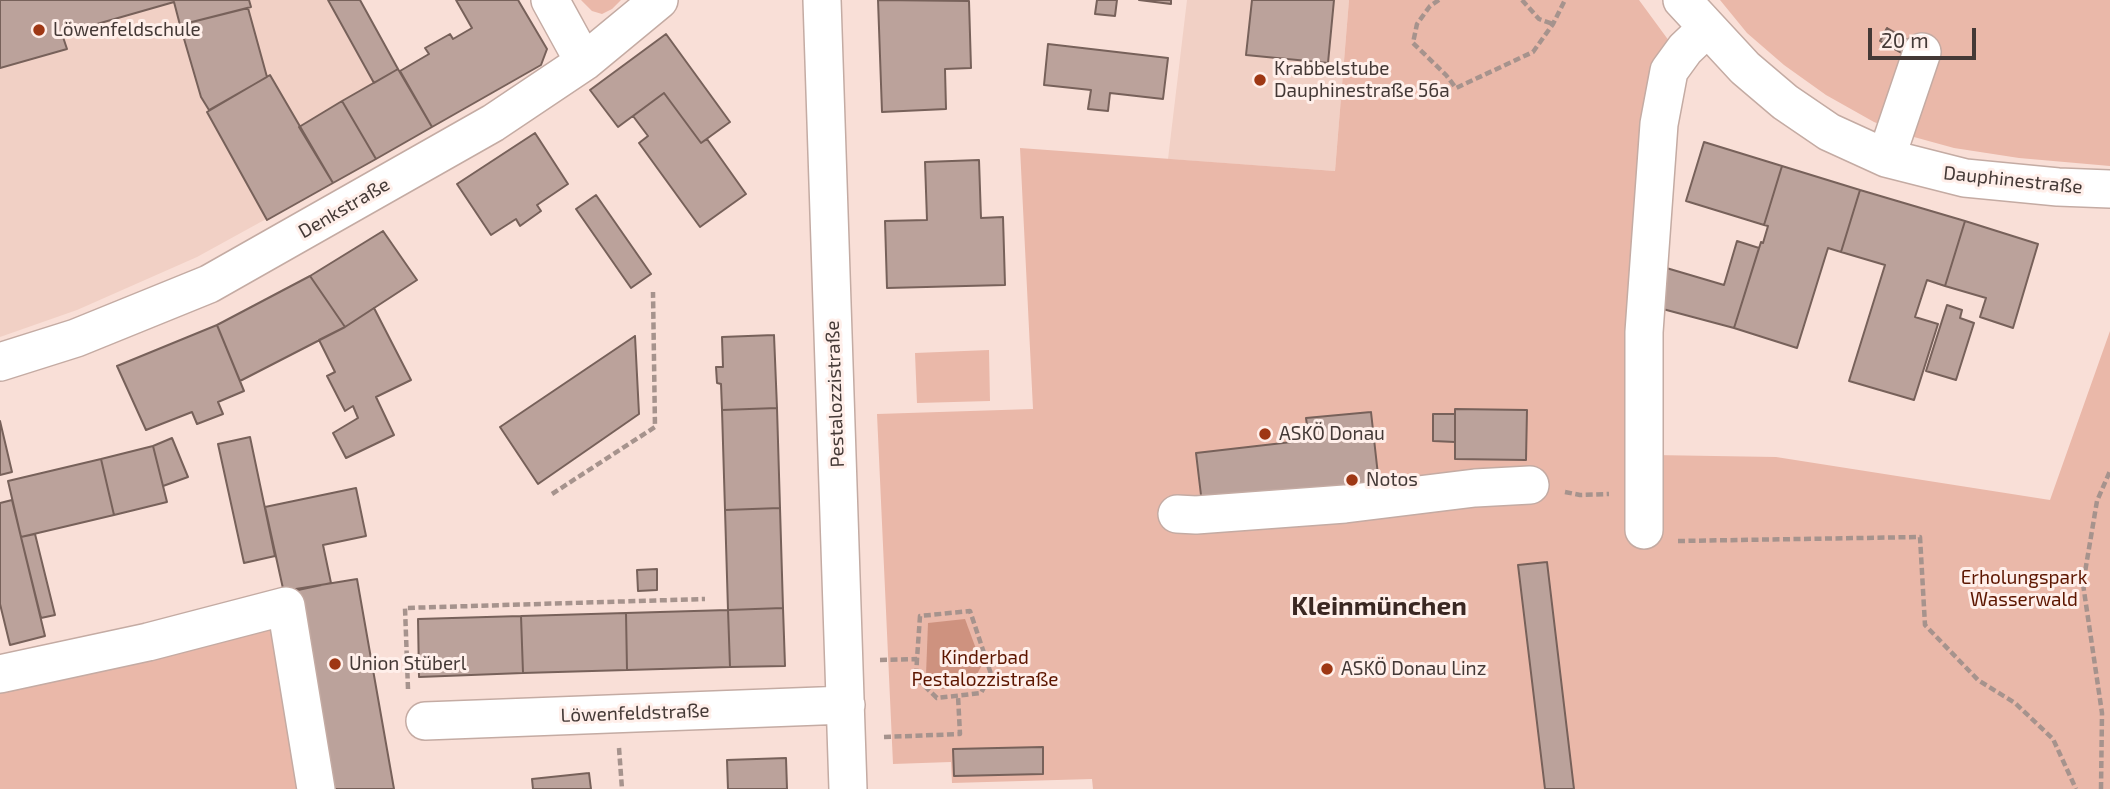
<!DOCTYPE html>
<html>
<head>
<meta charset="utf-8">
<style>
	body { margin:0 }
	#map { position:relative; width:2110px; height:789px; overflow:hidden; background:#f9dfd7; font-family:"Exo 2",sans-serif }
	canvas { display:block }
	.scale { position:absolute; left:1868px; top:28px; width:108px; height:32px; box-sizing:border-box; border:4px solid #443936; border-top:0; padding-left:9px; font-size:21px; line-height:24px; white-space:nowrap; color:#443936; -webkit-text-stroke:5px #ffefea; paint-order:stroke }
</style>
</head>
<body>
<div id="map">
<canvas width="2110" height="789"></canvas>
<div class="scale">20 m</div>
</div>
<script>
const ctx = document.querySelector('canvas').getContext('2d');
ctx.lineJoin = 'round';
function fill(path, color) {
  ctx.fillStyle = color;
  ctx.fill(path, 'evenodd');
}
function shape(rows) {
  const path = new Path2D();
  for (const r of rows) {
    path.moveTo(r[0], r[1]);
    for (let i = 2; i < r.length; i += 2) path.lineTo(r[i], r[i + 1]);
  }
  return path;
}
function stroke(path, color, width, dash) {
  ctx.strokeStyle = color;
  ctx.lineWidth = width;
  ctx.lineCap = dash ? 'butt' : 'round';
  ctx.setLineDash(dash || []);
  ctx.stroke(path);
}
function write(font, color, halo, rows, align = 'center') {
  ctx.font = font + ' "Exo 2",sans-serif';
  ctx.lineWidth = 6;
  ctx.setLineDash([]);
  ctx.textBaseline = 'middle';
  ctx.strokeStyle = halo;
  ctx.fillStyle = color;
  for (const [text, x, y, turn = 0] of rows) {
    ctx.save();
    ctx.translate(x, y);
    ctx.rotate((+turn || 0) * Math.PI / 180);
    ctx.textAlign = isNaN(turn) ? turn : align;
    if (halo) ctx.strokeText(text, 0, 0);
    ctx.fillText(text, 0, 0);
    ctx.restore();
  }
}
fill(shape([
	[0,0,328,0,408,141,197,257,77,310,0,337],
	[1187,0,1349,0,1335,171,1168,159]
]), '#f1d0c5');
fill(shape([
	[581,0,621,0,612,9,602,14,592,11],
	[1349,0,1639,0,1672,45,1680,79,1653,455,1776,457,2050,500,2110,331,2110,789,1093,789,1092,779,952,783,951,762,893,764,877,414,1033,409,1020,148,1335,171],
	[1720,0,2110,0,2110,166,2019,158,1954,148,1914,137,1874,122,1826,95,1784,65,1747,33],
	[989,350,990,401,917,403,915,353],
	[277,621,303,789,0,789,0,685]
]), '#eab8a9');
fill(shape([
	[965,619,982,665,971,685,942,689,926,675,928,623]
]), '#ce927f');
const building = shape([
	[0,0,249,0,251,7,180,25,174,2,62,34,67,49,0,68,0,0],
	[328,0,360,0,398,69,374,83,328,0],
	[456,0,518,0,547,49,541,65,432,127,400,71,429,54,425,48,450,34,453,39,472,28,456,0],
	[878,0,969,1,971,68,945,69,946,109,882,112,878,0],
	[1097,0,1117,0,1115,16,1095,14,1097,0],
	[1139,0,1171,0,1171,4,1139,0],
	[1252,0,1334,0,1328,63,1246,55,1252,0],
	[248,8,267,77,209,110,201,97,180,25,248,8],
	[1887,28,1912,42,1905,55,1880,41,1887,28],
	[666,34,730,122,701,143,664,93,618,127,590,90,666,34],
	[1048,44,1168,58,1163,99,1110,93,1108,111,1088,109,1091,90,1044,85,1048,44],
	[398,69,432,127,376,159,342,101,398,69],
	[270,75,333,183,267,220,207,112,270,75],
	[664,93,701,143,707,139,746,194,700,227,639,143,648,136,633,116,664,93],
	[342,101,376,159,333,183,299,127,342,101],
	[535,133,568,184,537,205,541,211,520,226,516,219,491,235,457,184,535,133],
	[1704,142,1782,166,1764,225,1686,201,1704,142],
	[979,160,981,218,1003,217,1005,285,887,288,885,221,927,220,925,162,979,160],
	[1782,166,1860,190,1841,252,1828,248,1797,348,1734,328,1761,242,1763,243,1768,226,1764,225,1782,166],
	[1860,190,1965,221,1945,286,1927,280,1915,317,1938,324,1914,400,1849,381,1885,265,1841,252,1860,190],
	[596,195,651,274,631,288,576,209,596,195],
	[1965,221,2038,244,2013,328,1980,317,1986,298,1945,286,1965,221],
	[383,231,417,280,345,327,310,276,383,231],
	[1737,241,1759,248,1734,328,1659,308,1663,267,1724,285,1737,241],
	[310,276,345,327,240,381,217,325,310,276],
	[1947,305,1962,310,1960,318,1974,323,1956,380,1926,371,1947,305],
	[374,308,411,380,376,397,394,435,346,458,333,433,358,418,353,406,345,411,327,376,335,372,319,340,345,327,374,308],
	[217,325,244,391,218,402,223,414,197,424,192,412,146,430,117,366,217,325],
	[774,335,777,408,722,410,721,384,717,383,716,367,723,367,722,337,774,335],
	[635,336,639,414,538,484,500,427,635,336],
	[777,408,780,508,725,510,722,410,777,408],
	[1455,409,1527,410,1526,460,1455,459,1455,409],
	[1371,412,1380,493,1203,512,1196,453,1309,440,1306,418,1371,412],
	[1433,414,1455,414,1455,442,1433,441,1433,414],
	[0,421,12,472,0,475,0,421],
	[250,437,275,556,244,563,218,444,250,437],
	[172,438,188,477,163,486,153,446,172,438],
	[153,446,167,502,114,515,101,459,153,446],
	[101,459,114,515,21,537,8,481,101,459],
	[356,488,366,536,323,545,331,583,284,593,265,507,356,488],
	[12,500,45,636,10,645,0,604,0,503,12,500],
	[780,508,783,608,728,610,725,510,780,508],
	[35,534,55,615,41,618,21,537,35,534],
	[1547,562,1574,789,1545,789,1518,565,1547,562],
	[657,569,657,590,638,591,637,570,657,569],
	[357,579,394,789,331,789,296,589,357,579],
	[783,608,785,666,730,667,728,610,783,608],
	[728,610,730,667,627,670,626,613,728,610],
	[626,613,627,670,523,673,521,616,626,613],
	[521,616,523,673,419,677,418,619,521,616],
	[1043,747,1043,774,954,776,953,749,1043,747],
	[786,758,787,789,728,789,727,760,786,758],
	[589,773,591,789,533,789,532,779,589,773]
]);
fill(building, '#bba29b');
stroke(building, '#77615a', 2);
const minor = shape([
	[550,0,584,62],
	[822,0,848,789],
	[1682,0,1745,68,1785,102,1829,132,1886,158,1965,178,2058,187,2110,189],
	[1886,158,1922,52],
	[0,362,76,338,209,284,493,123,584,62,659,0],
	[1177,514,1196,515,1345,504,1475,488,1530,485],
	[1644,530,1644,332,1659,124,1669,71,1685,49,1706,29],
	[0,674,148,642,286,606,316,789],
	[425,721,846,705]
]);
stroke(minor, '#c4aba3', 40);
stroke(shape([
	[1439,0,1430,6,1417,24,1413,43,1446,75,1456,88,1533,52,1553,24,1565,0],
	[1522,0,1539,19,1553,24],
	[1565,492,1580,495,1609,494],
	[552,494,655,427,653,292],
	[1678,541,1920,537,1925,625,1978,680,2015,703,2053,739,2076,789],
	[880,660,917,659,920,616,970,611,991,674,981,693,937,698,916,678,917,659],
	[408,689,405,608,705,599],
	[884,737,960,734,958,696],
	[619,748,622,789],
	[2101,789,2102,713,2083,584,2097,501,2110,471]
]), '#a6938d', 4.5, [7, 3.5]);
stroke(minor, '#fff', 37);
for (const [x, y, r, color] of [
	[39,30,7,"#9e3714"],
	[1260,80,7,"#9e3714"],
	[1265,434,7,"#9e3714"],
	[1352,480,7,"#9e3714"],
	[335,664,7,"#9e3714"],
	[1327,669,7,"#9e3714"]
]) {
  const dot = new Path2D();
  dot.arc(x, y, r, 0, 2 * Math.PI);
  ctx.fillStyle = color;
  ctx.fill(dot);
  stroke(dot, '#ffefea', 2.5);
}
write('19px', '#443936', '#ffefea', [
	["Löwenfeldschule",53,30],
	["Krabbelstube",1274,69],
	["Dauphinestraße 56a",1274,91],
	["ASKÖ Donau",1279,434],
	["Notos",1366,480],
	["Union Stüberl",349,664],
	["ASKÖ Donau Linz",1341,669]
], 'left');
write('19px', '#443936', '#ffefea', [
	["Dauphinestraße",2013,180,6],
	["Denkstraße",344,208,-30],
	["Pestalozzistraße",835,394,-92],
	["Löwenfeldstraße",635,713,-2]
]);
write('19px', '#5d1600', '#ffefea', [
	["Erholungspark",2024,578],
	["Wasserwald",2024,600],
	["Kinderbad",985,658],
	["Pestalozzistraße",985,680]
]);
write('bold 26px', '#3a2722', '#ffefea', [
	["Kleinmünchen",1379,606]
]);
</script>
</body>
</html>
